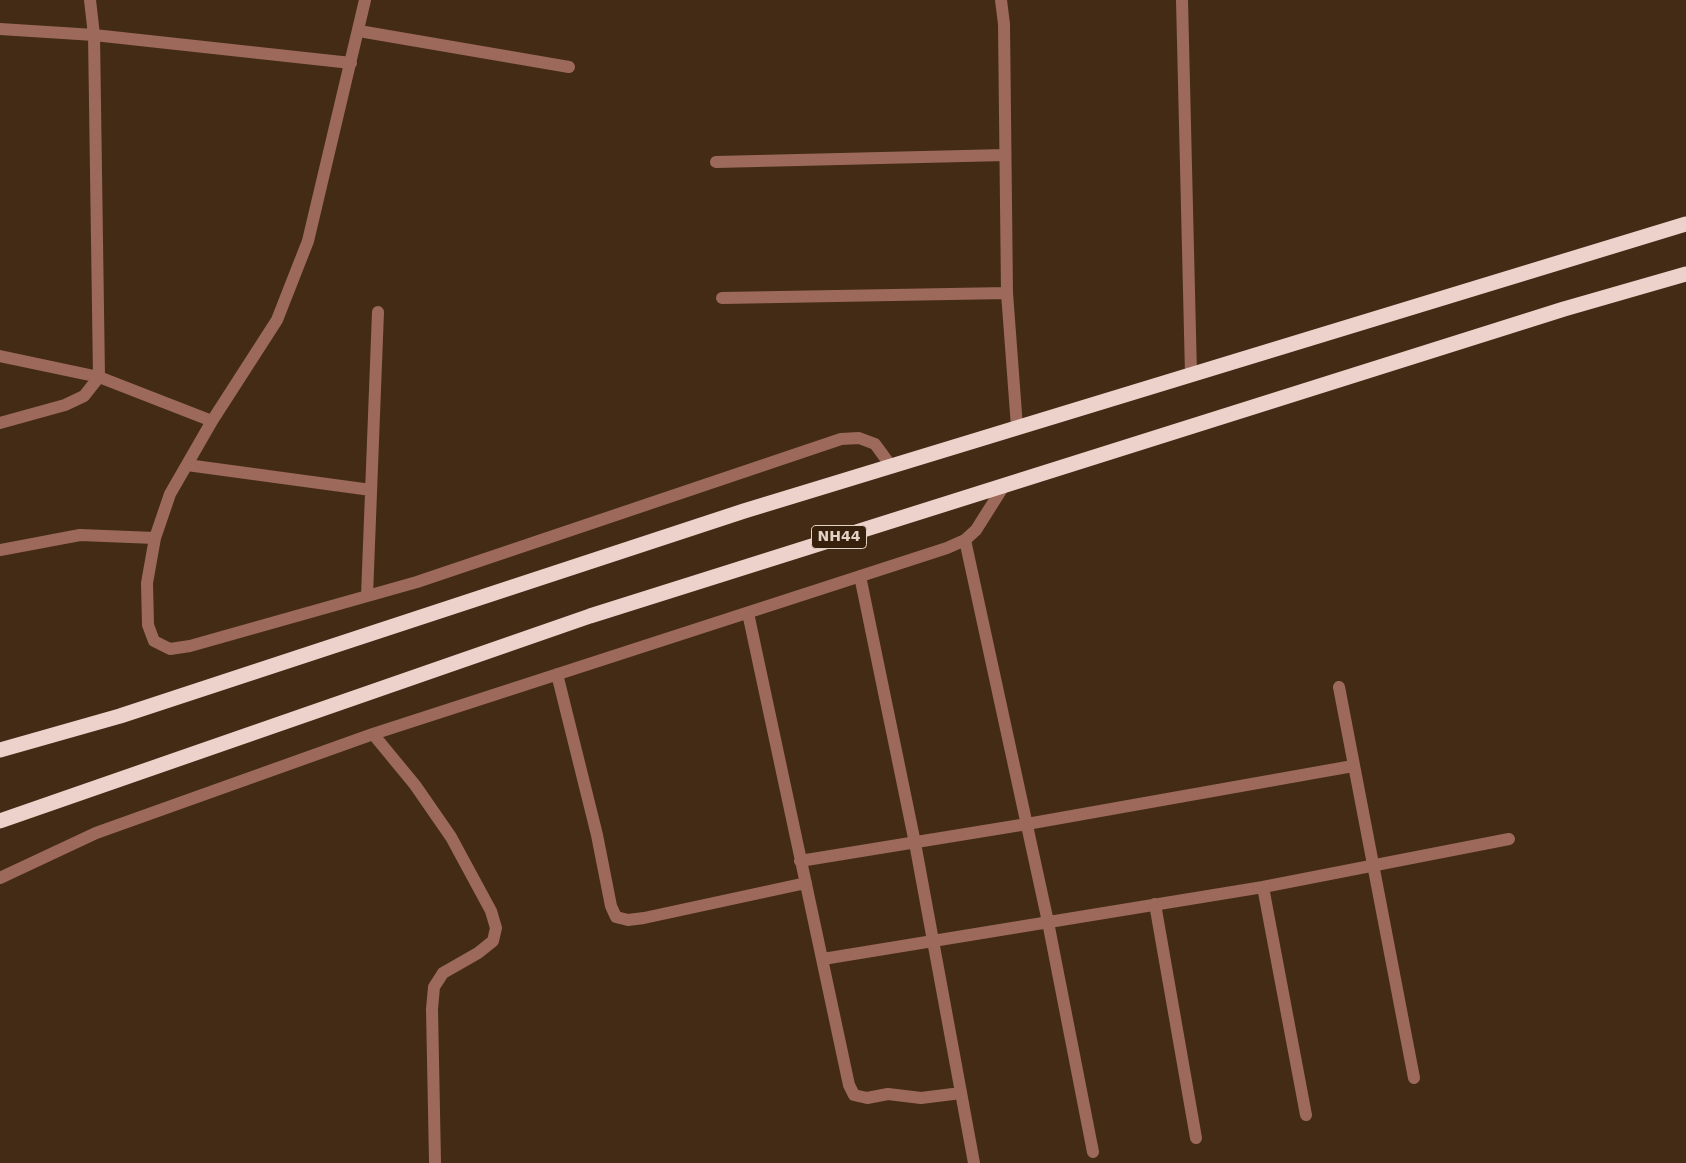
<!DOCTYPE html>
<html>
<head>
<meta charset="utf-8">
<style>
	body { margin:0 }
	canvas { display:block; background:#432b16 }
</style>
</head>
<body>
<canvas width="1686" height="1163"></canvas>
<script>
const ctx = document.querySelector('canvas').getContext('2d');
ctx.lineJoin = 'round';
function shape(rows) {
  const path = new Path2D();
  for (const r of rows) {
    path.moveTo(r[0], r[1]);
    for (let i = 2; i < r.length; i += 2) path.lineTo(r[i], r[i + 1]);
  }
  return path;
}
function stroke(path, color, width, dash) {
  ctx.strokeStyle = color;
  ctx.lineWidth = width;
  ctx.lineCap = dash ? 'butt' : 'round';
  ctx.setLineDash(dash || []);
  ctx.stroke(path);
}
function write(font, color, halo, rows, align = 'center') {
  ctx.font = font + ' "DejaVu Sans",sans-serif';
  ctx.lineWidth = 4;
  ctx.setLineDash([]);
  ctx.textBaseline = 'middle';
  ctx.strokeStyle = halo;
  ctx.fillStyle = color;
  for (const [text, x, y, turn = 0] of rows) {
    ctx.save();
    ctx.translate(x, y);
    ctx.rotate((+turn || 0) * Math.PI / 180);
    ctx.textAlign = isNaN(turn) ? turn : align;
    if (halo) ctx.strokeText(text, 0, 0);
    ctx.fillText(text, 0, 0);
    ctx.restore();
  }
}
stroke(shape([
	[365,0,308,241,277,320,212,421,170,494,155,538,147,583,148,625,154,641,170,649,190,646,417,582,841,439,859,438,875,444,891,466],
	[1001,0,1004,24,1007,293,1017,427],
	[1182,0,1191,374],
	[0,29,94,35,351,63],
	[359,31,569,67],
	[716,162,1005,155],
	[722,298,1007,293],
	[0,356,99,377,212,421],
	[0,423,65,405,84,396,99,377,94,35,90,0],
	[187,465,371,490],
	[965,540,1048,922,1093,1152],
	[0,550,80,535,155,538],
	[860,576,915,843,974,1163],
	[367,596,378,312],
	[748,613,849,1085,854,1095,867,1098,888,1094,921,1098,961,1093],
	[557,674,597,835,611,906,616,917,628,920,644,918,806,883],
	[1339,687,1414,1078],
	[373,734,415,785,451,837,491,911,496,928,493,941,478,953,443,973,434,987,432,1009,435,1162],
	[800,861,1027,824,1353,766],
	[0,878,96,833,373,734,947,548,965,540,976,530,1005,484],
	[1263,887,1306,1115],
	[1155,904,1196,1138],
	[823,959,1263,887,1509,839]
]), '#9c695b', 12);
stroke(shape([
	[0,750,120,716,744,511,1686,224],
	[0,821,590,616,1564,309,1686,274]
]), '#edd2cb', 15);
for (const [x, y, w] of [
	[839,537,55]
]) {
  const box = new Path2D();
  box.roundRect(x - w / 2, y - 11.5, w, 23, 4);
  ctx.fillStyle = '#38210c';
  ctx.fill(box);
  stroke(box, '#e3d3c7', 1);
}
write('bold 14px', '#e3d3c7', null, [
	["NH44",839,537]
]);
</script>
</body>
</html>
